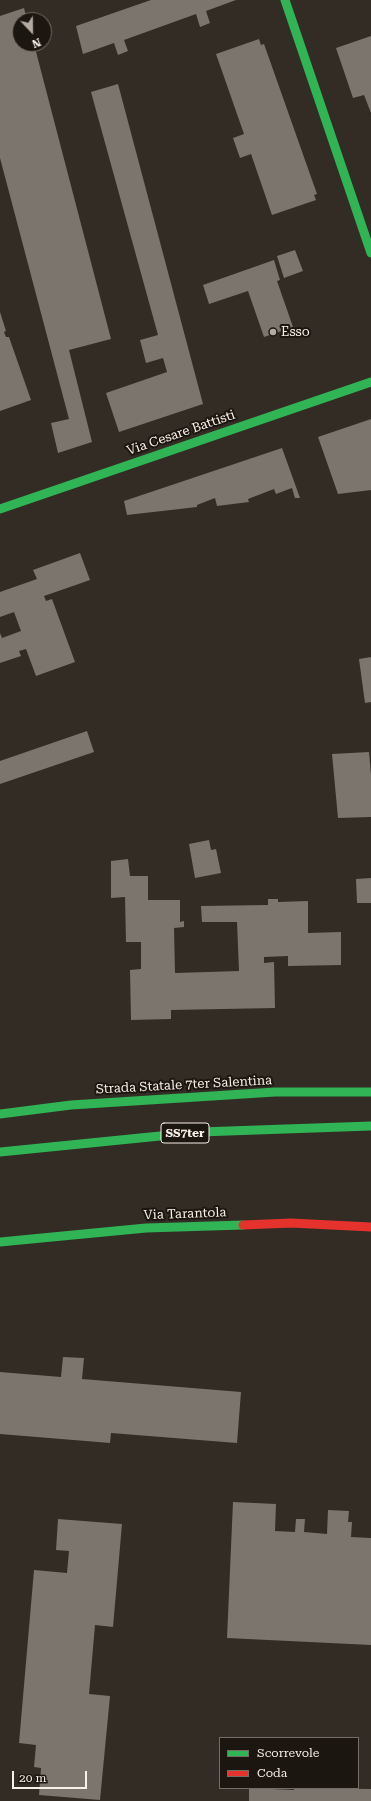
<!DOCTYPE html>
<html>
<head>
<meta charset="utf-8">
<style>
	body { margin:0 }
	#map { position:relative; width:371px; height:1801px; overflow:hidden; background:#332c24; font-family:"Roboto Serif",serif }
	canvas { display:block }
	.legend { position:absolute; left:219px; top:1737px; width:140px; height:52px; box-sizing:border-box; background:#1b160f; border:1px solid #736d65; margin:0; padding:5px 7px; list-style:none; font-size:12px; color:#f8efe6 }
	.legend li { display:flex; align-items:center; gap:8px; height:20px }
	.legend b { width:20px; border:1px solid #736d65 }
	.north { position:absolute; left:12px; top:12px; width:40px; height:40px; box-sizing:border-box; background:#1b160f; border:1px solid #736d65; border-radius:50%; rotate:158deg; font-size:11px; font-weight:700; line-height:16px; text-align:center; color:#f8efe6 }
	.north::after { content:''; display:block; margin:auto; width:14px; height:18px; background:#b3aba2; clip-path:polygon(50% 0,100% 100%,50% 72%,0 100%) }
	.scale { position:absolute; left:12px; top:1771px; width:75px; height:18px; box-sizing:border-box; border:2px solid #f8efe6; border-top:0; padding-left:5px; font-size:12px; line-height:14px; white-space:nowrap; color:#f8efe6; -webkit-text-stroke:3px #1b160f; paint-order:stroke }
</style>
</head>
<body>
<div id="map">
<canvas width="371" height="1801"></canvas>
<ul class="legend">
<li><b style="height:5px;background:#30b455"></b>Scorrevole</li>
<li><b style="height:5px;background:#e5322d"></b>Coda</li>
</ul>
<div class="north">N</div>
<div class="scale">20 m</div>
</div>
<script>
const ctx = document.querySelector('canvas').getContext('2d');
ctx.lineJoin = 'round';
function fill(path, color) {
  ctx.fillStyle = color;
  ctx.fill(path, 'evenodd');
}
function shape(rows) {
  const path = new Path2D();
  for (const r of rows) {
    path.moveTo(r[0], r[1]);
    for (let i = 2; i < r.length; i += 2) path.lineTo(r[i], r[i + 1]);
  }
  return path;
}
function stroke(path, color, width, dash) {
  ctx.strokeStyle = color;
  ctx.lineWidth = width;
  ctx.lineCap = dash ? 'butt' : 'round';
  ctx.setLineDash(dash || []);
  ctx.stroke(path);
}
function write(font, color, halo, rows, align = 'center') {
  ctx.font = font + ' "Roboto Serif",serif';
  ctx.lineWidth = 4;
  ctx.setLineDash([]);
  ctx.textBaseline = 'middle';
  ctx.strokeStyle = halo;
  ctx.fillStyle = color;
  for (const [text, x, y, turn = 0] of rows) {
    ctx.save();
    ctx.translate(x, y);
    ctx.rotate((+turn || 0) * Math.PI / 180);
    ctx.textAlign = isNaN(turn) ? turn : align;
    if (halo) ctx.strokeText(text, 0, 0);
    ctx.fillText(text, 0, 0);
    ctx.restore();
  }
}
fill(shape([
	[151,0,236,0,206,11,210,23,200,27,196,14,124,40,128,51,118,55,114,43,83,54,76,26],
	[24,8,27,20,20,20,20,44,34,44,111,339,69,350,92,442,58,453,51,423,69,419,0,158,0,16],
	[371,36,371,113,364,95,353,98,336,48],
	[259,39,261,45,264,44,317,194,314,195,316,200,272,215,251,154,240,158,233,138,244,134,216,54],
	[118,84,203,404,119,432,106,393,167,372,163,358,146,363,140,340,158,335,91,92],
	[295,250,303,271,284,278,277,256],
	[274,260,280,280,277,281,293,327,264,337,248,291,209,304,203,285],
	[0,312,6,331,4,332,6,337,9,337,31,400,0,411],
	[371,419,371,490,338,494,318,437],
	[282,448,300,498,295,498,292,488,276,494,274,489,248,499,249,502,217,506,215,498,197,505,197,507,127,515,124,501],
	[80,553,90,580,44,596,46,601,52,599,75,662,36,676,26,649,19,651,21,656,0,663,0,633,2,638,21,631,14,612,0,617,0,592,37,579,33,570],
	[371,657,371,702,365,703,359,659],
	[87,731,94,752,0,784,0,761],
	[369,752,371,775,371,817,338,818,332,754],
	[209,840,211,850,216,849,221,873,195,878,189,844],
	[128,859,130,876,148,876,148,900,180,900,180,922,184,921,184,927,174,928,175,973,239,971,237,922,202,922,201,906,268,905,268,899,278,899,278,902,308,901,308,933,341,932,341,965,288,966,288,956,264,957,264,963,274,962,275,1008,171,1010,171,1019,131,1020,130,970,141,969,141,942,126,942,125,897,111,898,111,861],
	[371,878,371,903,357,903,356,879],
	[63,1357,84,1358,82,1379,241,1392,237,1443,111,1433,110,1443,0,1434,0,1372,61,1377],
	[233,1502,276,1504,275,1531,295,1532,296,1519,305,1519,304,1532,327,1534,328,1510,349,1511,348,1522,352,1522,351,1537,371,1538,371,1645,227,1638],
	[58,1519,122,1524,113,1627,95,1625,89,1694,110,1696,100,1800,39,1795,41,1768,34,1767,36,1745,19,1743,34,1570,67,1573,69,1551,56,1550],
	[249,1788,294,1790,294,1788,371,1789,371,1801,249,1801]
]), '#7b756e');
stroke(shape([
	[285,0,371,253],
	[0,509,371,382],
	[0,1114,71,1105,275,1092,371,1092],
	[0,1152,200,1132,371,1126],
	[0,1242,146,1228,243,1225]
]), '#30b455', 9);
stroke(shape([
	[243,1225,291,1223,371,1227]
]), '#e5322d', 9);
for (const [x, y, r, color] of [
	[273,332,4,"#b3aba2"]
]) {
  const dot = new Path2D();
  dot.arc(x, y, r, 0, 2 * Math.PI);
  ctx.fillStyle = color;
  ctx.fill(dot);
  stroke(dot, '#1b160f', 1.5);
}
for (const [x, y, w] of [
	[185,1133,48]
]) {
  const box = new Path2D();
  box.roundRect(x - w / 2, y - 10, w, 20, 3);
  ctx.fillStyle = '#1b160f';
  ctx.fill(box);
  stroke(box, '#f8efe6', 1);
}
write('bold 12px', '#f8efe6', null, [
	["SS7ter",185,1133]
]);
write('13px', '#f8efe6', '#1b160f', [
	["Esso",281,332]
], 'left');
write('13px', '#f8efe6', '#1b160f', [
	["Via Cesare Battisti",181,433,-19],
	["Strada Statale 7ter Salentina",184,1085,-3],
	["Via Tarantola",185,1214,-2]
]);
</script>
</body>
</html>
